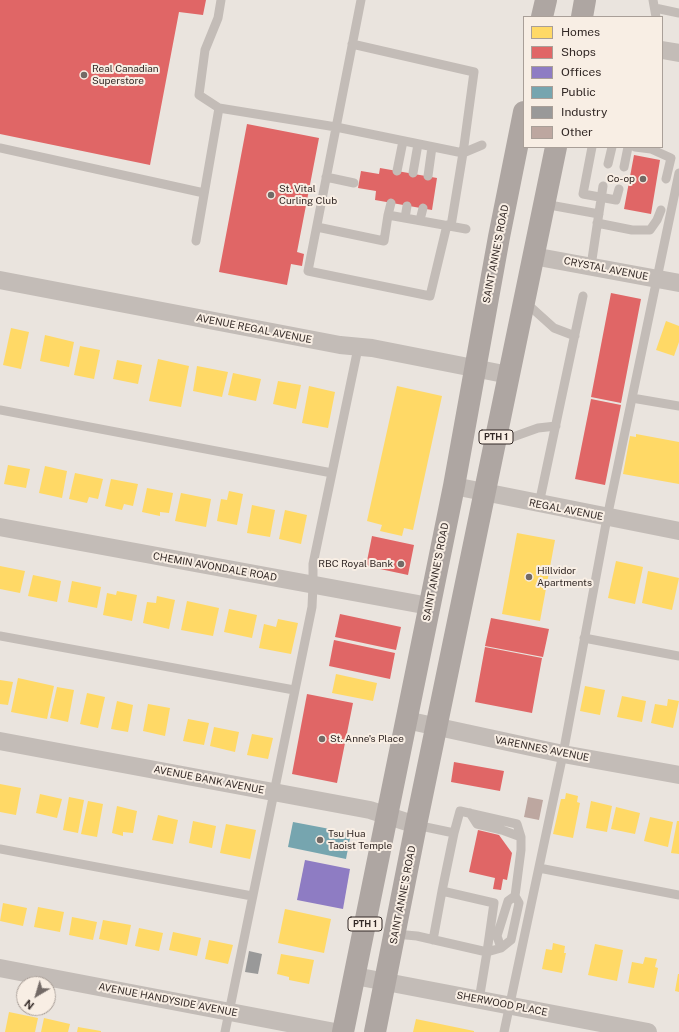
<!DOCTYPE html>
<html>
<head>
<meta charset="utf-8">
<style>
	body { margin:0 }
	#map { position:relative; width:679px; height:1032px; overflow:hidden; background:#eae4de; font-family:"Public Sans",sans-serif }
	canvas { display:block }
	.legend { position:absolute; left:523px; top:16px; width:140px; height:132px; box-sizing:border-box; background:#f8eee4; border:1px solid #a99f98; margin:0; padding:5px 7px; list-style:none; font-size:12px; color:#332926 }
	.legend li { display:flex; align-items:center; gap:8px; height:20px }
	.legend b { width:20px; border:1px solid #a99f98 }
	.north { position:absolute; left:16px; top:976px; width:40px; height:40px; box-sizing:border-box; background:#f8eee4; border:1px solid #a99f98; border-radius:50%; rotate:218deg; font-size:11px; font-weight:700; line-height:16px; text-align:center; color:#332926 }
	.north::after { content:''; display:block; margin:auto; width:14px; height:18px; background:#736a66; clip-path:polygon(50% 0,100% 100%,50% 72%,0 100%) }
</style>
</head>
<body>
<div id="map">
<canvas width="679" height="1032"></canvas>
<ul class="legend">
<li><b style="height:11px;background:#ffd966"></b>Homes</li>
<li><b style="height:11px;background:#e06666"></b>Shops</li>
<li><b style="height:11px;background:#8e7cc3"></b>Offices</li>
<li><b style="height:11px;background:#76a5af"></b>Public</li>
<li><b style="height:11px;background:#999"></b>Industry</li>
<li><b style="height:11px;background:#bda7a0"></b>Other</li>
</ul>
<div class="north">N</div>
</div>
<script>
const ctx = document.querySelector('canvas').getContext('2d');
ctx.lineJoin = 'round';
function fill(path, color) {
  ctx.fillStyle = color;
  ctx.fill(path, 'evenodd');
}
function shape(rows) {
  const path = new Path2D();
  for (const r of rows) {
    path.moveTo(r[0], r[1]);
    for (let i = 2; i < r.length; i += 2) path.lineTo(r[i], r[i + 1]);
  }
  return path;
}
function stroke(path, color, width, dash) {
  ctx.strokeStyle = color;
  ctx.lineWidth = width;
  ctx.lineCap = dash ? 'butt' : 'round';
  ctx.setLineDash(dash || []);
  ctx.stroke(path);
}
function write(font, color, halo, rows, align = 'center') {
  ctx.font = font + ' "Public Sans",sans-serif';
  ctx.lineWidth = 4;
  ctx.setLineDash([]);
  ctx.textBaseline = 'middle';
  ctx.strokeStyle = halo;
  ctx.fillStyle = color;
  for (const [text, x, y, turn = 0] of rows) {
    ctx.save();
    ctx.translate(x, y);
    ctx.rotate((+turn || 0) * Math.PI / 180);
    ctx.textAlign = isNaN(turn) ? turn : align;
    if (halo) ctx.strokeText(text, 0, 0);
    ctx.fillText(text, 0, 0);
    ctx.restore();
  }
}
fill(shape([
	[666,321,679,326,679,342,674,356,656,350],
	[11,328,29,332,21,369,3,365],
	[45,335,74,342,69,367,40,361],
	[80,346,100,350,94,379,74,375],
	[158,359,189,366,181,407,149,401],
	[117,360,142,365,138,384,113,379],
	[197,366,228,372,222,397,193,391],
	[233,373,261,379,256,401,228,395],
	[278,381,301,385,296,409,273,404],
	[309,386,335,392,328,428,302,423],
	[397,386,442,396,413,530,404,528,402,536,380,531,382,525,367,521],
	[636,434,679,442,679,484,623,474,630,436,636,437],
	[8,465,30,469,26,488,4,484],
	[45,466,67,471,62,498,39,493],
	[75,473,103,479,98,499,89,497,87,503,69,499],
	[111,479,138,484,133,506,124,504,122,510,105,506],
	[147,488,173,493,169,513,160,512,160,516,142,512],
	[229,491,243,494,237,525,217,521,221,499,227,500],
	[181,493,211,499,206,527,175,521],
	[252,505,275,510,270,537,247,533],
	[285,510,307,515,301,544,279,539],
	[517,533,555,540,540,621,502,614],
	[616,561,643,567,635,604,608,598],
	[0,566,25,571,20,593,0,589],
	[648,571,679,578,672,610,642,603],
	[33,575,61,581,57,602,28,596],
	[72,581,101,587,97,608,68,602],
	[117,591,137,595,132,621,103,615,107,593,116,595],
	[157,596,175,600,169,629,143,623,147,602,156,603],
	[187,601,219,608,213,636,181,630],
	[229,609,257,615,252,638,224,632],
	[278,619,298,623,291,654,259,648,264,624,276,627],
	[336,674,377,683,373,701,332,693],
	[18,678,54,686,47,719,11,712],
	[0,680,13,682,8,705,0,704],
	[585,686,605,690,600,715,580,711],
	[57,687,74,690,68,722,50,718],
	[87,693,105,697,98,728,80,724],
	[622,696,646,701,642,722,617,717],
	[668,699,679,701,673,728,651,723,655,704,667,706],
	[117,701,133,705,128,732,111,729],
	[148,704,170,708,165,736,143,731],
	[188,719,209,723,204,745,183,741],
	[214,727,239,732,235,752,210,746],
	[252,734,273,738,268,759,247,755],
	[0,784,21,788,16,815,0,812],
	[566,793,578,796,577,802,580,803,573,838,553,834,561,799,565,799],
	[40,794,62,799,57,818,36,813],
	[69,797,84,800,78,833,63,830],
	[88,801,103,804,97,837,81,834],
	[591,801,612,806,607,832,586,828],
	[117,806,137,811,133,833,123,832,123,836,112,833],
	[616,807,640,813,635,834,611,829],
	[158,815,178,820,173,844,152,840],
	[650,817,673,822,668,847,644,841],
	[193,821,216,826,212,848,189,843],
	[677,821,679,821,679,854,671,853],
	[226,824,256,830,250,859,220,853],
	[3,903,27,908,23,926,0,921],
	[38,907,64,912,60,932,34,927],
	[285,909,331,919,324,953,278,943],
	[72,917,97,922,93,940,69,935],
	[103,920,131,925,127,945,99,939],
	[139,928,163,933,159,951,135,946],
	[173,932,201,938,197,956,169,950],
	[209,940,233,945,228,964,205,959],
	[553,943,565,946,564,953,566,953,562,973,542,969,546,949,552,950],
	[595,944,623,950,617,981,588,975],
	[281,954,314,960,309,984,289,980,289,977,277,974],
	[645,957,657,959,655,967,658,968,654,988,628,983,632,962,643,964],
	[678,974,679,974,679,992,675,991],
	[9,1012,38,1018,35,1032,5,1032],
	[44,1018,70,1024,68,1032,41,1032],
	[416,1019,474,1031,474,1032,413,1032],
	[78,1027,101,1031,101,1032,77,1032]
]), '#ffd966');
fill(shape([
	[0,0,206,0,203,15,179,12,150,165,0,134],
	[247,124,319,138,297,252,304,254,302,266,291,264,287,285,219,272],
	[634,155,660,160,651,214,624,209],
	[380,168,437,178,432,210,375,200,376,191,358,188,361,171,379,174],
	[611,293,641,299,621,403,591,397],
	[591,399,621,405,605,485,575,479],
	[372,536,414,545,408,575,366,566],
	[340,614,401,627,396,650,335,637],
	[491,618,549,629,543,657,485,646],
	[334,640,395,653,390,679,329,666],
	[485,647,542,658,532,713,475,702],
	[307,694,353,703,337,783,292,774],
	[454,762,504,771,500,791,451,782],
	[478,830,499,835,512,853,507,880,503,879,501,890,493,889,495,878,469,872]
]), '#e06666');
fill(shape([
	[305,860,350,869,343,909,297,900]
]), '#8e7cc3');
fill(shape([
	[293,822,351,833,346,859,288,847]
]), '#76a5af');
fill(shape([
	[249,951,262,954,258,974,245,972]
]), '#999');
fill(shape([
	[528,797,543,800,539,820,524,817]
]), '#bda7a0');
stroke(shape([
	[361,0,308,271,430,296,447,225],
	[653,0,656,17],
	[655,8,679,13],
	[352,44,474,72,463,153,451,226],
	[219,108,336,127,463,153,482,145],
	[592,147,583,194,616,200,619,189],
	[635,147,651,149,671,158,666,179],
	[0,148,204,193],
	[608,164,612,147],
	[624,167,628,147],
	[397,171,403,141],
	[413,173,418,144],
	[428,176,432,147],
	[326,177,354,183],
	[544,204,599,214],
	[388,215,391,203],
	[405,218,407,206],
	[420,220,423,208],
	[597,223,632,230,650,230,657,220,661,210],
	[317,227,384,241,388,215,466,229],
	[196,241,219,108,199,95,205,50,218,18,221,0],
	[591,266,603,186],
	[524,301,554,328,575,336],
	[632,398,679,406],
	[0,410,332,473],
	[496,443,538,428,556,426],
	[539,504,583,296],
	[0,636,294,690],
	[584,638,679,656],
	[470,813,477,824,502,830,521,837],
	[416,825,454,833],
	[0,849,252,896],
	[539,868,679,895],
	[395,934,417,936,487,952,479,1000],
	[433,940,442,891,454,833,460,811,517,824,521,837,521,850,515,896,519,903,511,940,501,948,487,952,494,903,442,891],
	[501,948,497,936,508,901,515,896],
	[225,1032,312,607,313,585,313,564,358,348],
	[504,1032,563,754,607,518,679,173]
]), '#c3bcb7', 9);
stroke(shape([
	[662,50,679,53],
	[533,256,679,283],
	[0,280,340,345,372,348,509,375],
	[454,486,679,531],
	[0,527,429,606],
	[406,720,563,754,679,775],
	[0,741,370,810,416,825],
	[0,968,335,1032],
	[355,976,648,1032]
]), '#c3bcb7', 18);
stroke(shape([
	[542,17,546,0],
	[582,17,585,0],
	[343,1032,454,486,499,237,524,112],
	[375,1032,416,825,556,147]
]), '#aea6a2', 22);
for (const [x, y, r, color] of [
	[84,75,4,"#736a66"],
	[643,179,4,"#736a66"],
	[271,195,4,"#736a66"],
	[401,564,4,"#736a66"],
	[529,577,4,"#736a66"],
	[322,739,4,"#736a66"],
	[320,840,4,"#736a66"]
]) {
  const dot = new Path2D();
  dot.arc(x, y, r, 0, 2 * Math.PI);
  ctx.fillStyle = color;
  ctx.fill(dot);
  stroke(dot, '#f8eee4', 1.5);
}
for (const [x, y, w] of [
	[496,437,34],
	[365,924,34]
]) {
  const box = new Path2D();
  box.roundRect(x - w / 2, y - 7, w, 14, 3);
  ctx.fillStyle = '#f8eee4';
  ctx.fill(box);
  stroke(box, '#332926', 1);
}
write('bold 9px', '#332926', null, [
	["PTH 1",496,437],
	["PTH 1",365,924]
]);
write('10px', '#332926', '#f8eee4', [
	["Real Canadian",92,69],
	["Superstore",92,81],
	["Co-op",635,179,"right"],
	["St. Vital",279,189],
	["Curling Club",279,201],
	["RBC Royal Bank",393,564,"right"],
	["Hillvidor",537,571],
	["Apartments",537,583],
	["St. Anne's Place",330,739],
	["Tsu Hua",328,834],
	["Taoist Temple",328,846]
], 'left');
write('10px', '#332926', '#f8eee4', [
	["SAINT ANNE'S ROAD",496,254,-79],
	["CRYSTAL AVENUE",606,269,11],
	["AVENUE REGAL AVENUE",254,329,11],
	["REGAL AVENUE",566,510,11],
	["CHEMIN AVONDALE ROAD",215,567,10],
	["SAINT ANNE'S ROAD",436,572,-79],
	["VARENNES AVENUE",542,749,11],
	["AVENUE BANK AVENUE",209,780,11],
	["SAINT ANNE'S ROAD",403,895,-79],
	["AVENUE HANDYSIDE AVENUE",168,1000,11],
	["SHERWOOD PLACE",502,1004,11]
]);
</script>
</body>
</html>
